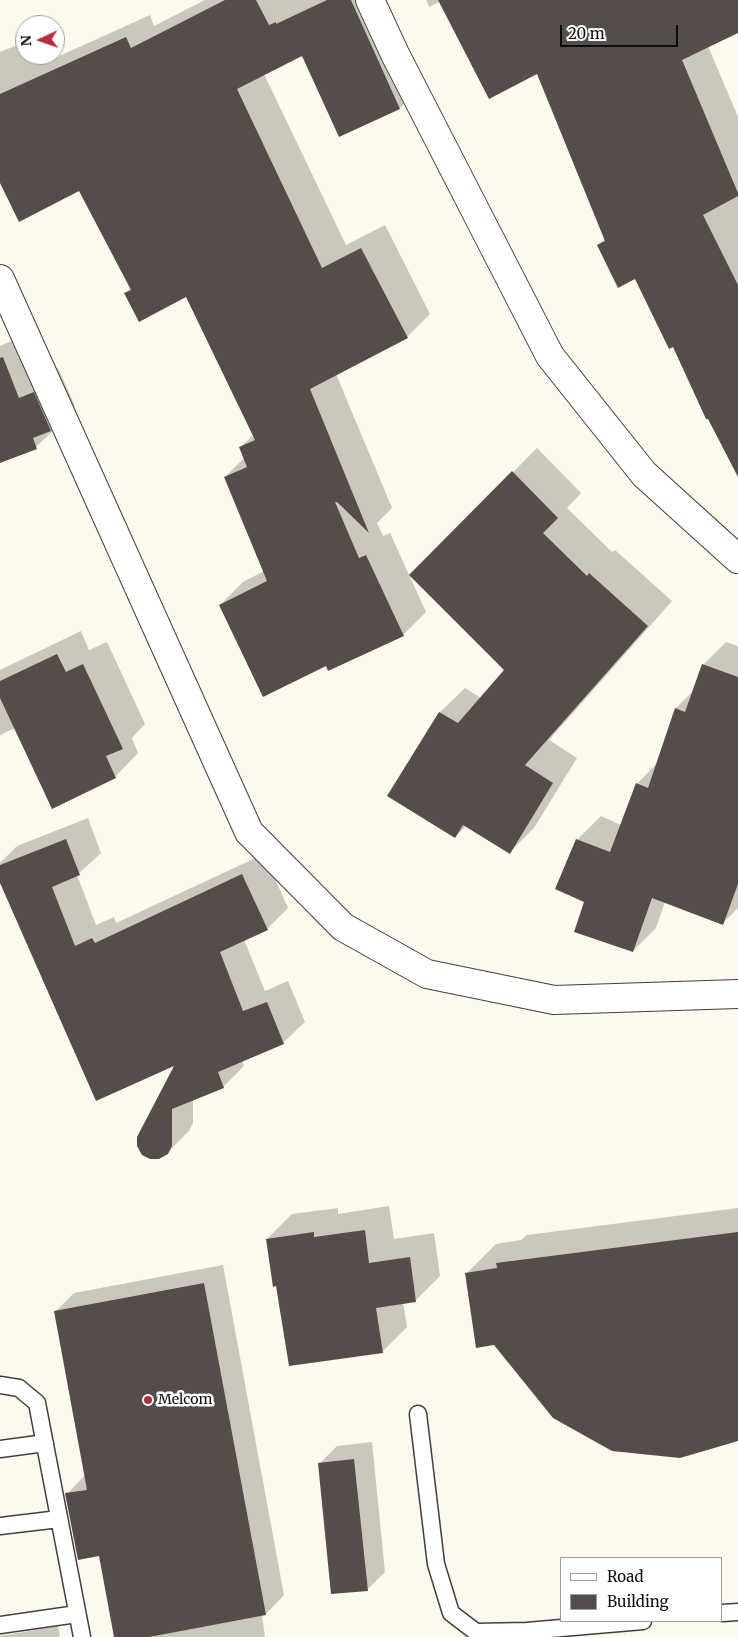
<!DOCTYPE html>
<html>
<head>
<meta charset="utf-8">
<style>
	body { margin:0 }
	#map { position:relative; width:738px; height:1637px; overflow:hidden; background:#fef9ed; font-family:Merriweather,serif }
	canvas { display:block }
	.legend { position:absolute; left:560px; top:1557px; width:162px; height:65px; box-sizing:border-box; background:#fff; border:1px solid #9e9e9e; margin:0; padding:6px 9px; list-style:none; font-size:15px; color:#0c0c0c }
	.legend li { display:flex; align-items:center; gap:10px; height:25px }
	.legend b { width:25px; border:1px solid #9e9e9e }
	.north { position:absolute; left:15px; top:15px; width:50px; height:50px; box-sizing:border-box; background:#fff; border:1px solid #9e9e9e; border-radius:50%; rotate:267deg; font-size:14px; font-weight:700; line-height:20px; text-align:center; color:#0c0c0c }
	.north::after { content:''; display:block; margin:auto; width:18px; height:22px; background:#b42d40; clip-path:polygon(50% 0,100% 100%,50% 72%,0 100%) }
	.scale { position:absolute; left:560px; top:25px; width:118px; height:22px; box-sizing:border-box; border:2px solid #0c0c0c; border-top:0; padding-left:6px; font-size:15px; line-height:18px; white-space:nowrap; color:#0c0c0c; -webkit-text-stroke:4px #fff; paint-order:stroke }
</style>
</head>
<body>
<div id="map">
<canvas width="738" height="1637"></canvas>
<ul class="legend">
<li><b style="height:6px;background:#fff"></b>Road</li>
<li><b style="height:14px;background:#544d49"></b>Building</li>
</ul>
<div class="north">N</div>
<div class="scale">20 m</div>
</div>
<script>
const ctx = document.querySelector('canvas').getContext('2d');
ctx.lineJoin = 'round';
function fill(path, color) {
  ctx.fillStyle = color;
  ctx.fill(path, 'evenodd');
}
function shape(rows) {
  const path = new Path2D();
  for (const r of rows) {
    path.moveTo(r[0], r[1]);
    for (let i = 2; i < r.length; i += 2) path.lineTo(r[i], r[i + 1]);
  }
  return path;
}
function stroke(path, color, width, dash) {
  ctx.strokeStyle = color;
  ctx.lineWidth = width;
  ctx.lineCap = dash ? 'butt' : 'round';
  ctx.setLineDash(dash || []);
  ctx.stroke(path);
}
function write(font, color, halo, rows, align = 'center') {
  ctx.font = font + ' Merriweather,serif';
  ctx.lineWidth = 5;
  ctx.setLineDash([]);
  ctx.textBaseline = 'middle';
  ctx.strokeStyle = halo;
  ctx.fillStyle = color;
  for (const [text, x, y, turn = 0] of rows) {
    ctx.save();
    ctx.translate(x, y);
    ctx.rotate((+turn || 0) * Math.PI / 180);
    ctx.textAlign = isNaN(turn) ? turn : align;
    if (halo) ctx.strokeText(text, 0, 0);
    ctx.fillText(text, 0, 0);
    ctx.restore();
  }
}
fill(shape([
	[205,0,384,0,423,84,400,108,340,136,302,54,264,74,346,245,385,225,430,314,407,337,336,374,392,508,377,523,383,536,390,533,426,612,403,635,326,665,220,605,243,582,264,571,225,477,245,457,241,447,254,434,187,295,126,294,131,288,79,189,0,180,0,52,25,42,25,55,43,55,46,62,150,15,154,26],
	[426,0,738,0,738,31,708,46,738,117,738,462,635,278,598,245,605,239,538,72,441,1,429,7],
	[26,335,42,375,58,368,75,406,60,421,61,423,36,447,0,462,0,346],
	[537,448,581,493,567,508,612,552,615,550,672,601,549,740,577,758,534,828,510,852,466,826,455,837,389,796,440,712,465,688,481,698,506,670,411,575],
	[81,631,89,650,107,642,145,724,132,738,138,753,115,777,15,728,0,735,0,670],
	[726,642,738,646,738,908,722,924,665,902,656,928,633,951,586,902,557,888,578,839,601,816,621,825,637,784,657,763,676,708,694,690,703,665],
	[88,818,101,853,77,875,96,925,114,917,116,923,264,854,288,908,267,929,244,940,265,991,288,981,305,1022,283,1043,242,1060,244,1066,223,1087,193,1099,193,1123,189,1131,167,1153,177,1063,0,879,0,863,17,846],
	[389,1206,394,1239,434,1233,440,1276,415,1301,403,1303,407,1327,382,1352,277,1285,267,1239,292,1214,338,1208,338,1214],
	[738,1208,738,1439,467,1273,496,1244,521,1240,527,1235],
	[223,1265,284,1595,266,1614,262,1615,265,1637,116,1637,100,1554,67,1494,85,1475,55,1312,74,1293],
	[372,1442,385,1572,367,1590,319,1464,337,1446],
	[58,1626,60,1637,0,1637,0,1636]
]), '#0003');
fill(shape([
	[225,0,256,0,269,25,276,22,276,24,327,0,351,0,400,109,339,137,302,56,237,89,322,268,361,248,408,338,310,389,369,533,337,502,335,502,359,558,366,555,404,636,328,671,326,666,263,697,219,605,267,581,224,477,247,467,239,447,255,440,186,297,139,322,124,293,131,290,79,191,19,222,0,183,0,94,126,37,131,48],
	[438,0,738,0,738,33,682,60,738,193,738,196,703,215,738,285,738,477,708,419,706,419,673,347,669,349,635,279,618,288,597,245,605,241,537,74,489,99],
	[3,357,19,398,34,392,51,431,33,438,37,449,0,463,0,358],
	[512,471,558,518,543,533,587,576,589,573,648,626,525,765,553,783,510,854,463,825,455,838,387,796,439,712,458,723,504,670,409,575],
	[57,654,66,672,83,664,123,749,106,756,116,778,52,809,0,698,0,681],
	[702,664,738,677,738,884,723,925,652,898,633,952,574,932,584,902,555,889,576,839,610,852,636,783,648,788,675,708,685,712],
	[66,839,80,875,52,887,75,946,92,938,95,943,242,874,268,930,220,952,243,1011,267,1002,284,1044,218,1072,224,1088,172,1109,172,1146,168,1154,159,1159,150,1159,142,1155,137,1146,137,1137,174,1066,96,1101,0,883,0,865],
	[365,1230,369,1263,410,1257,416,1302,376,1308,383,1353,289,1366,276,1286,273,1287,266,1239,314,1232,314,1237],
	[738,1232,738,1441,680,1458,612,1451,553,1418,494,1345,476,1348,465,1273,497,1268,496,1263],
	[204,1283,266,1615,149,1637,114,1637,99,1556,78,1560,65,1493,87,1490,54,1311],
	[354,1459,368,1591,331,1594,318,1463]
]), '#544d49');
const service = shape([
	[0,1385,19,1388,37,1403,82,1637],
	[418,1414,436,1564,451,1613,476,1632,527,1631,528,1637],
	[0,1449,45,1443],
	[0,1526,59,1519],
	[722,1613,738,1612],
	[0,1625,77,1614],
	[527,1631,643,1621]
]);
const minor = shape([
	[370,0,395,54,550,356,644,474,738,559],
	[0,279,249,832,343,927,427,974,554,1000,738,994]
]);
stroke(service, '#3f3f3f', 19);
stroke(minor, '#3f3f3f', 30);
stroke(service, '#fff', 16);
stroke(minor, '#fff', 28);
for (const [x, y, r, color] of [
	[148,1400,5,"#b42d40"]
]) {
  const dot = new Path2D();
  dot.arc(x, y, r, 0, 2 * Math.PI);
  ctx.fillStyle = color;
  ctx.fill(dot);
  stroke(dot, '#fff', 2);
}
write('14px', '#0c0c0c', '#fff', [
	["Melcom",158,1400]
], 'left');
</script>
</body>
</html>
